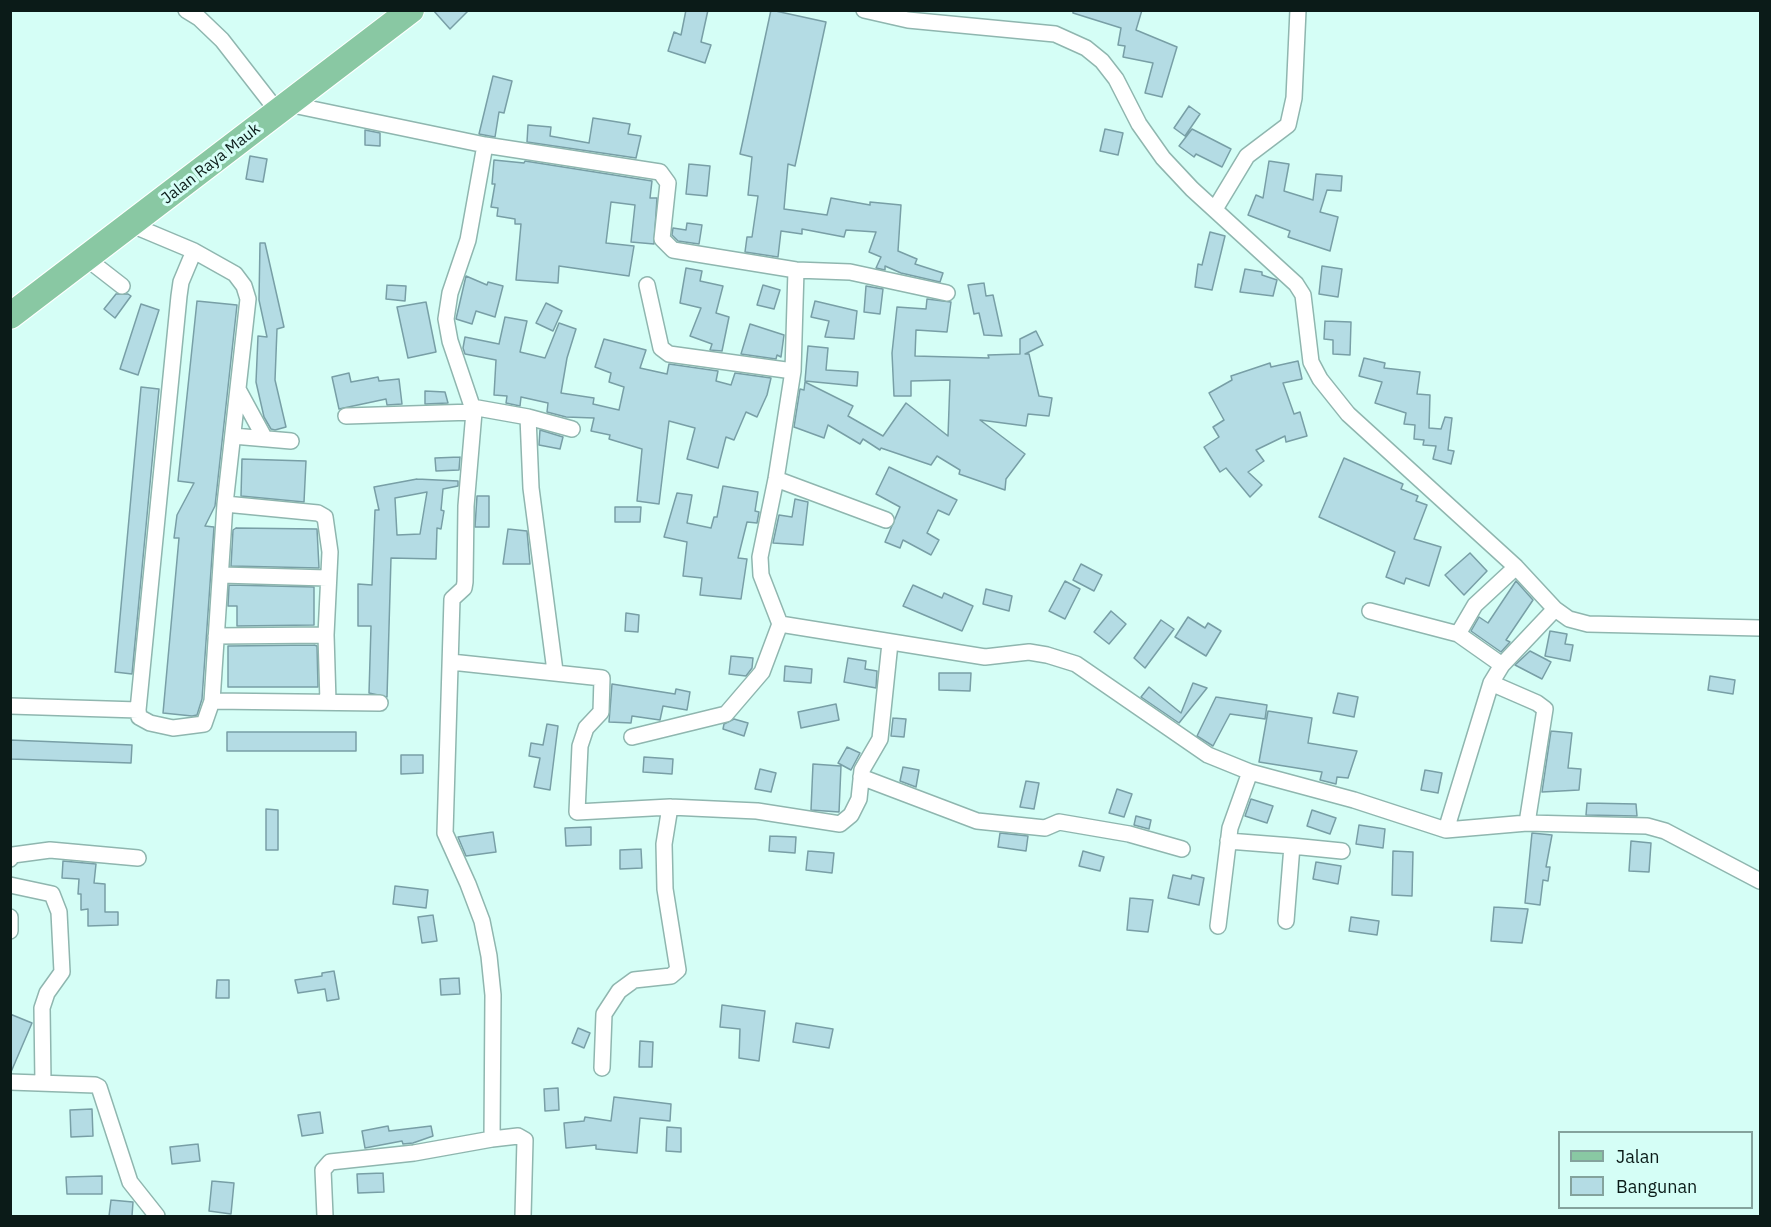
<!DOCTYPE html>
<html>
<head>
<meta charset="utf-8">
<style>
	body { margin:0 }
	#map { position:relative; width:1771px; height:1227px; overflow:hidden; background:#d5fef6; font-family:"IBM Plex Sans",sans-serif }
	canvas { display:block }
	.frame { position:absolute; inset:0; border:12px solid #0b1b18; pointer-events:none }
	.legend { position:absolute; left:1558px; top:1131px; width:195px; height:78px; box-sizing:border-box; background:#d5fef6; border:2px solid #84a39d; margin:0; padding:8px 10px; list-style:none; font-size:18px; color:#0b1b18 }
	.legend li { display:flex; align-items:center; gap:12px; height:30px }
	.legend b { width:30px; border:2px solid #84a39d }
</style>
</head>
<body>
<div id="map">
<canvas width="1771" height="1227"></canvas>
<div class="frame"></div>
<ul class="legend">
<li><b style="height:8px;background:#89c8a3"></b>Jalan</li>
<li><b style="height:16px;background:#b4dce4"></b>Bangunan</li>
</ul>
</div>
<script>
const ctx = document.querySelector('canvas').getContext('2d');
ctx.lineJoin = 'round';
function fill(path, color) {
  ctx.fillStyle = color;
  ctx.fill(path, 'evenodd');
}
function shape(rows) {
  const path = new Path2D();
  for (const r of rows) {
    path.moveTo(r[0], r[1]);
    for (let i = 2; i < r.length; i += 2) path.lineTo(r[i], r[i + 1]);
  }
  return path;
}
function stroke(path, color, width, dash) {
  ctx.strokeStyle = color;
  ctx.lineWidth = width;
  ctx.lineCap = dash ? 'butt' : 'round';
  ctx.setLineDash(dash || []);
  ctx.stroke(path);
}
function write(font, color, halo, rows, align = 'center') {
  ctx.font = font + ' "IBM Plex Sans",sans-serif';
  ctx.lineWidth = 6;
  ctx.setLineDash([]);
  ctx.textBaseline = 'middle';
  ctx.strokeStyle = halo;
  ctx.fillStyle = color;
  for (const [text, x, y, turn = 0] of rows) {
    ctx.save();
    ctx.translate(x, y);
    ctx.rotate((+turn || 0) * Math.PI / 180);
    ctx.textAlign = isNaN(turn) ? turn : align;
    if (halo) ctx.strokeText(text, 0, 0);
    ctx.fillText(text, 0, 0);
    ctx.restore();
  }
}
const building = shape([
	[433,10,469,10,450,29,433,10],
	[686,10,708,10,701,42,711,45,705,63,668,51,674,32,681,35,686,10],
	[771,10,826,22,795,166,788,164,784,209,827,215,831,198,870,205,870,202,901,205,898,251,917,259,915,264,943,273,940,282,901,273,885,266,885,270,876,268,881,257,869,252,876,232,846,230,844,237,802,229,802,234,781,231,778,257,745,252,747,237,752,237,758,196,748,195,752,157,740,154,771,10],
	[1073,10,1142,10,1136,30,1177,47,1162,97,1145,93,1153,63,1123,57,1125,46,1118,45,1121,28,1073,13,1073,10],
	[493,76,512,81,504,113,499,112,495,137,479,134,493,76],
	[1189,106,1200,114,1185,136,1174,128,1189,106],
	[593,118,630,124,628,134,641,136,636,158,527,142,528,125,551,127,550,136,589,143,593,118],
	[1105,129,1123,133,1118,155,1100,151,1105,129],
	[1192,129,1231,149,1222,167,1196,154,1194,157,1179,146,1192,129],
	[365,130,380,133,380,146,365,145,365,130],
	[250,156,267,159,263,182,246,179,250,156],
	[494,160,524,163,525,161,652,181,650,198,657,198,654,244,631,242,635,205,611,202,606,243,634,246,629,276,559,266,558,283,516,280,521,224,515,224,515,219,497,216,498,208,491,207,495,184,492,184,494,160],
	[1269,161,1289,164,1284,191,1313,200,1316,174,1342,176,1341,191,1327,190,1320,212,1338,217,1330,251,1288,237,1290,231,1248,215,1256,195,1263,198,1269,161],
	[689,164,710,166,707,196,686,194,689,164],
	[687,223,702,225,699,244,678,241,672,235,673,228,686,230,687,223],
	[1210,232,1225,236,1212,290,1195,287,1198,264,1202,265,1210,232],
	[260,243,265,243,284,327,277,329,275,380,286,427,275,430,271,429,264,417,256,382,258,336,267,337,259,300,260,243],
	[1322,266,1342,269,1338,297,1319,294,1322,266],
	[686,268,702,271,700,281,723,286,716,313,729,317,722,351,710,350,712,344,690,336,701,308,680,303,686,268],
	[1245,269,1262,272,1262,275,1277,280,1273,296,1240,292,1245,269],
	[466,276,487,285,488,282,503,286,495,317,476,311,472,324,456,319,466,276],
	[984,283,986,296,993,295,1002,336,984,335,979,313,974,314,968,285,984,283],
	[387,285,406,286,405,301,386,299,387,285],
	[763,285,780,290,774,309,757,305,763,285],
	[866,286,883,289,880,314,864,312,866,286],
	[116,294,128,294,131,296,115,318,104,309,116,294],
	[927,299,951,302,947,332,916,330,915,356,989,358,988,355,1020,354,1020,339,1036,331,1043,345,1025,354,1029,354,1039,396,1052,398,1049,416,1028,414,1026,426,980,420,1025,454,1006,479,1005,490,959,474,960,470,937,456,931,465,881,448,880,450,863,439,860,444,828,425,824,438,794,427,800,389,804,390,805,382,853,406,848,416,883,436,906,403,948,436,950,380,911,381,911,396,894,396,892,353,897,307,926,309,927,299],
	[197,301,237,305,215,506,205,526,214,527,202,699,197,715,192,716,163,713,179,538,174,538,177,515,194,483,178,481,197,301],
	[815,301,857,311,854,339,825,337,829,321,811,317,815,301],
	[426,302,436,352,408,358,397,307,426,302],
	[546,303,562,311,553,331,536,323,546,303],
	[141,304,159,310,138,375,120,369,141,304],
	[505,317,527,321,520,352,545,358,559,323,576,329,567,358,561,393,594,398,593,404,619,410,624,387,609,382,611,373,595,367,604,339,646,350,640,368,667,374,669,364,718,371,716,381,731,385,735,373,771,378,767,395,757,417,746,412,734,440,726,437,718,468,687,459,695,428,669,421,659,504,637,501,642,449,609,439,610,435,591,431,594,418,566,417,547,412,548,403,521,397,520,406,506,403,507,396,494,395,496,360,465,354,463,348,465,337,499,344,505,317],
	[1325,321,1351,322,1350,355,1333,354,1333,340,1324,339,1325,321],
	[750,324,784,335,781,357,777,355,776,359,741,354,750,324],
	[808,346,828,348,826,370,858,372,857,386,805,381,808,346],
	[1364,358,1385,363,1384,368,1420,372,1417,394,1430,395,1429,428,1441,429,1445,417,1452,418,1448,450,1454,451,1451,464,1433,459,1436,446,1423,445,1424,440,1414,439,1415,425,1404,424,1406,413,1375,403,1382,382,1359,376,1364,358],
	[1298,361,1302,379,1283,383,1294,414,1300,412,1307,436,1286,442,1285,436,1256,450,1264,461,1248,472,1262,485,1250,497,1226,468,1220,472,1204,447,1219,437,1213,427,1224,420,1209,393,1232,380,1231,376,1270,363,1271,367,1298,361],
	[349,373,351,382,378,377,379,381,399,379,402,404,387,405,386,399,339,409,332,377,349,373],
	[141,387,159,389,132,674,115,672,141,387],
	[425,391,445,392,448,403,425,404,425,391],
	[540,430,563,437,560,449,539,445,540,430],
	[460,457,459,470,436,471,435,458,460,457],
	[1344,458,1403,484,1401,489,1418,496,1416,501,1427,505,1414,539,1441,547,1429,586,1406,578,1404,584,1386,577,1395,552,1319,517,1344,458],
	[242,459,306,461,304,502,241,496,242,459],
	[889,467,957,500,949,515,938,510,927,533,939,540,931,555,903,540,900,548,885,542,900,507,876,494,889,467],
	[417,479,458,481,458,486,443,489,441,510,444,511,441,529,437,528,436,559,391,558,387,697,369,693,371,626,358,626,358,584,372,585,375,510,379,510,374,487,417,479],
	[427,492,420,534,397,535,395,498,427,492],
	[723,486,758,492,755,511,759,512,757,523,747,522,738,558,747,559,741,599,700,595,702,578,683,576,687,542,664,537,677,493,692,495,687,523,711,528,714,517,717,517,723,486],
	[477,496,489,496,489,527,475,527,477,496],
	[795,499,808,502,803,545,773,543,779,515,792,517,795,499],
	[615,507,641,507,640,522,615,522,615,507],
	[236,528,317,529,319,568,231,566,233,530,236,528],
	[508,529,527,531,530,564,503,564,508,529],
	[1470,553,1487,571,1464,595,1445,575,1470,553],
	[1081,564,1102,575,1094,591,1073,580,1081,564],
	[1065,581,1080,589,1065,619,1049,611,1065,581],
	[1516,581,1533,600,1506,640,1510,642,1501,652,1471,631,1479,617,1488,623,1516,581],
	[229,585,314,587,314,625,237,626,237,606,228,606,229,585],
	[913,585,942,598,944,593,973,606,962,631,903,606,913,585],
	[986,589,1012,596,1009,611,983,604,986,589],
	[1111,611,1126,624,1109,644,1094,632,1111,611],
	[626,613,639,615,638,632,625,631,626,613],
	[1188,617,1205,628,1208,623,1221,631,1206,656,1175,637,1188,617],
	[1161,620,1174,629,1145,668,1134,658,1161,620],
	[1550,631,1567,634,1565,644,1573,645,1570,661,1545,656,1550,631],
	[314,645,317,646,318,687,228,687,228,646,314,645],
	[1530,651,1551,662,1542,679,1515,665,1530,651],
	[731,656,753,658,752,668,746,676,729,674,731,656],
	[848,658,866,661,865,669,877,671,876,688,844,682,848,658],
	[785,666,812,669,811,683,784,681,785,666],
	[939,673,971,673,970,691,939,690,939,673],
	[1710,676,1735,680,1733,694,1708,690,1710,676],
	[1193,683,1207,688,1179,723,1141,697,1149,687,1181,713,1193,683],
	[612,684,675,694,676,689,690,692,687,710,663,706,660,720,632,716,631,723,609,722,612,684],
	[1338,693,1358,697,1354,717,1333,713,1338,693],
	[1216,697,1267,705,1265,719,1230,714,1213,746,1197,736,1216,697],
	[836,704,839,720,801,728,798,712,836,704],
	[1268,711,1312,718,1308,743,1357,751,1348,778,1337,777,1336,784,1320,780,1322,772,1259,762,1268,711],
	[893,718,906,719,904,737,891,736,893,718],
	[734,719,748,723,744,736,723,729,724,724,734,719],
	[547,724,558,726,550,790,534,787,540,758,529,756,531,743,543,745,547,724],
	[1551,731,1572,733,1568,768,1581,769,1579,790,1542,792,1551,731],
	[227,732,356,732,356,751,227,751,227,732],
	[10,740,132,745,131,763,10,759,10,740],
	[847,747,860,753,851,770,838,763,847,747],
	[401,755,423,755,423,773,401,774,401,755],
	[644,757,673,759,672,774,643,772,644,757],
	[813,764,841,766,839,812,811,810,813,764],
	[903,767,919,770,916,787,900,781,903,767],
	[760,769,776,773,771,792,755,789,760,769],
	[1425,770,1442,773,1438,793,1421,790,1425,770],
	[1026,781,1039,783,1034,809,1020,807,1026,781],
	[1117,789,1132,794,1124,817,1109,813,1117,789],
	[1251,799,1273,806,1267,823,1245,816,1251,799],
	[1587,803,1636,804,1637,816,1586,815,1587,803],
	[266,809,278,810,278,850,266,850,266,809],
	[1312,810,1336,818,1330,834,1307,826,1312,810],
	[1136,816,1151,820,1149,829,1134,825,1136,816],
	[1359,825,1385,829,1383,848,1356,844,1359,825],
	[591,827,591,845,566,846,565,828,591,827],
	[493,832,496,852,466,856,458,837,493,832],
	[1000,833,1028,836,1026,851,998,847,1000,833],
	[1532,833,1552,835,1546,867,1550,867,1548,881,1543,880,1540,905,1525,903,1532,833],
	[770,836,796,837,795,853,769,851,770,836],
	[1631,841,1651,843,1649,872,1629,871,1631,841],
	[641,849,642,868,620,869,620,850,641,849],
	[808,851,834,853,832,873,806,870,808,851],
	[1083,851,1104,857,1100,871,1079,866,1083,851],
	[1393,851,1413,852,1412,896,1392,895,1393,851],
	[63,861,96,864,94,883,105,884,105,912,118,912,118,925,88,926,88,909,81,910,81,894,78,894,79,879,62,878,63,861],
	[1316,862,1341,866,1338,884,1313,879,1316,862],
	[1173,875,1191,879,1192,875,1204,878,1199,905,1168,898,1173,875],
	[395,886,428,890,426,908,393,904,395,886],
	[1130,898,1153,900,1148,932,1127,930,1130,898],
	[1494,907,1528,909,1522,943,1491,941,1494,907],
	[433,915,437,941,422,943,418,917,433,915],
	[1351,917,1379,921,1377,935,1349,931,1351,917],
	[334,971,339,999,327,1001,325,989,298,993,295,980,322,976,322,973,334,971],
	[459,978,460,994,441,995,440,979,459,978],
	[217,980,229,980,229,998,216,998,217,980],
	[722,1005,765,1011,759,1061,739,1058,740,1029,720,1027,722,1005],
	[10,1014,32,1023,11,1072,10,1072,10,1014],
	[796,1023,833,1029,829,1048,793,1042,796,1023],
	[578,1028,590,1033,584,1048,572,1043,578,1028],
	[640,1041,653,1042,652,1067,639,1067,640,1041],
	[558,1088,559,1110,545,1111,544,1089,558,1088],
	[614,1097,671,1104,670,1121,640,1118,637,1153,596,1149,596,1145,566,1148,564,1123,584,1121,585,1117,611,1121,614,1097],
	[92,1109,93,1136,71,1137,70,1110,92,1109],
	[320,1112,323,1133,302,1136,298,1115,320,1112],
	[388,1126,389,1131,431,1126,433,1136,413,1143,403,1144,402,1141,365,1148,362,1131,388,1126],
	[667,1127,681,1128,681,1152,666,1151,667,1127],
	[198,1144,200,1161,172,1164,170,1147,198,1144],
	[383,1173,384,1192,358,1193,357,1174,383,1173],
	[102,1176,102,1194,67,1194,66,1177,102,1176],
	[212,1181,234,1183,231,1214,209,1211,212,1181],
	[111,1200,133,1202,132,1216,109,1216,111,1200]
]);
fill(building, '#b4dce4');
stroke(building, '#789fa6', 1.5);
const street = shape([
	[186,10,199,18,222,40,278,112],
	[864,10,908,20,1055,34,1086,48,1102,61,1116,79,1139,124,1163,158,1192,189,1296,284,1303,295,1311,362,1320,379,1348,414,1516,567,1555,609,1569,619,1588,624,1760,628],
	[288,104,485,145,660,172,668,183,662,239,673,250,796,270,850,272,947,293],
	[1215,209,1247,156,1288,125,1294,98,1298,10],
	[132,225,194,251,235,274,244,286,248,299,225,504,212,701,204,724,173,728,150,723,139,717,138,710,179,296,181,282,194,251],
	[86,258,122,286],
	[647,285,661,348,669,354,793,371],
	[239,391,264,437],
	[472,407,528,417,572,429],
	[346,416,474,412],
	[528,417,531,488,555,671],
	[233,436,291,441],
	[776,479,886,520],
	[225,504,318,513,325,517,330,552,326,635,328,702],
	[221,575,327,578],
	[1370,611,1458,634,1502,665,1491,683,1446,830],
	[780,624,985,657,1029,652,1047,655,1076,664,1208,755,1250,772,1354,800,1446,830,1527,823,1647,826,1665,831,1760,881],
	[1458,634,1475,605,1516,567],
	[216,636,326,635],
	[451,662,602,678,601,712,586,728,580,746,577,812,670,807,757,811,840,824,851,815,859,799,862,770,880,739,890,643],
	[1502,665,1555,609],
	[1491,683,1537,703,1545,709,1527,823],
	[212,701,380,703],
	[10,706,138,710],
	[632,737,726,714,762,672,780,624,761,575,760,557,776,479,793,371,796,270],
	[861,777,977,821,1045,828,1059,822,1129,834,1182,849],
	[1228,841,1292,846,1286,921],
	[1292,846,1342,851],
	[10,859,13,855,50,850,138,858],
	[10,885,52,894,59,912,62,972,47,993,42,1008,43,1083],
	[10,917,10,931],
	[1218,926,1230,828,1250,772],
	[602,1068,604,1014,619,991,634,980,671,976,678,970,665,889,664,844,670,807],
	[10,1082,95,1085,99,1087,130,1182,157,1216],
	[492,1139,518,1136,525,1140,523,1216],
	[325,1216,323,1170,330,1162,414,1153,492,1139,493,995,489,956,482,921,468,884,445,833,452,599,464,588,465,582,466,506,474,412,450,341,446,319,450,293,468,240,485,145]
]);
const primary = shape([
	[10,316,411,10]
]);
stroke(street, '#8fb6af', 18);
stroke(primary, '#fff', 28);
stroke(street, '#fff', 15);
stroke(primary, '#89c8a3', 26);
write('16px', '#0b1b18', '#d5fef6', [
	["Jalan Raya Mauk",211,164,-38]
]);
</script>
</body>
</html>
